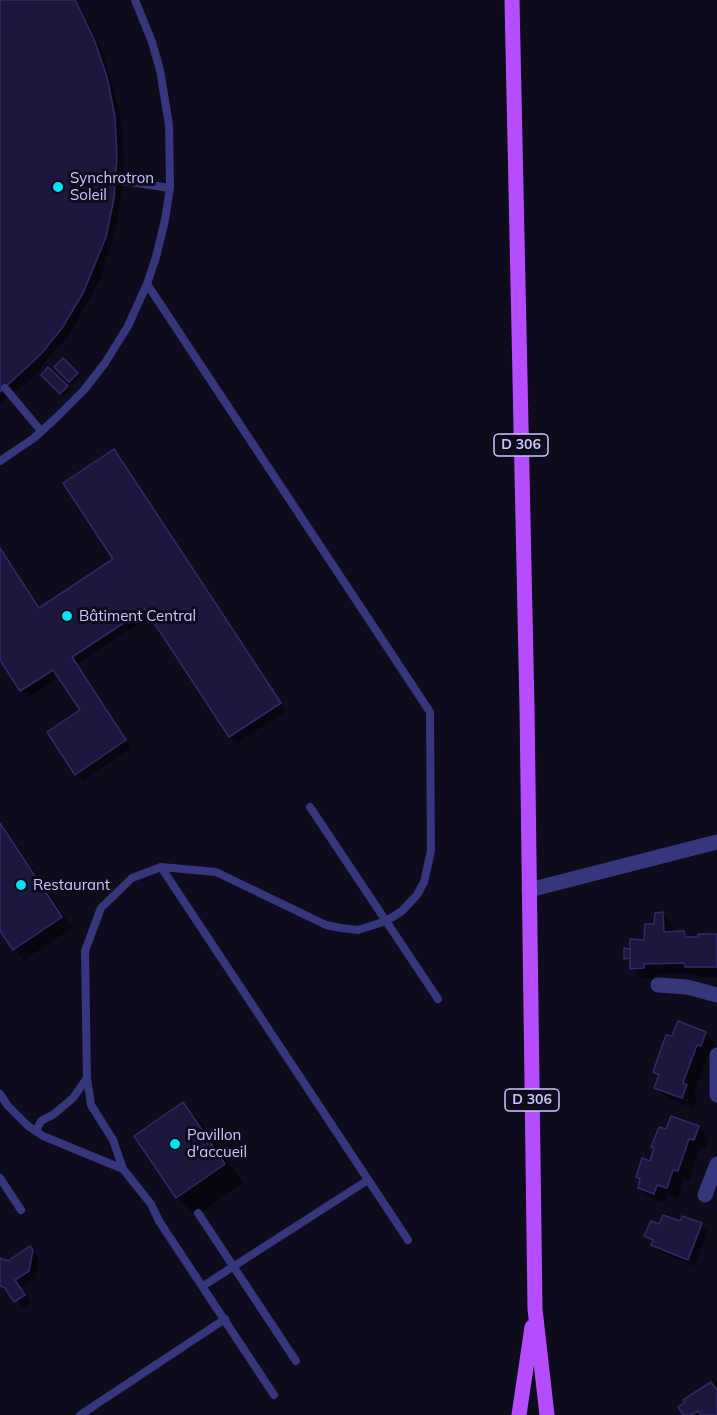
<!DOCTYPE html>
<html>
<head>
<meta charset="utf-8">
<style>
	body { margin:0 }
	canvas { display:block; background:#0d0b1c }
</style>
</head>
<body>
<canvas width="717" height="1415"></canvas>
<script>
const ctx = document.querySelector('canvas').getContext('2d');
ctx.lineJoin = 'round';
function fill(path, color) {
  ctx.fillStyle = color;
  ctx.fill(path, 'evenodd');
}
function shape(rows) {
  const path = new Path2D();
  for (const r of rows) {
    path.moveTo(r[0], r[1]);
    for (let i = 2; i < r.length; i += 2) path.lineTo(r[i], r[i + 1]);
  }
  return path;
}
function stroke(path, color, width, dash) {
  ctx.strokeStyle = color;
  ctx.lineWidth = width;
  ctx.lineCap = dash ? 'butt' : 'round';
  ctx.setLineDash(dash || []);
  ctx.stroke(path);
}
function write(font, color, halo, rows, align = 'center') {
  ctx.font = font + ' Mulish,sans-serif';
  ctx.lineWidth = 6;
  ctx.setLineDash([]);
  ctx.textBaseline = 'middle';
  ctx.strokeStyle = halo;
  ctx.fillStyle = color;
  for (const [text, x, y, turn = 0] of rows) {
    ctx.save();
    ctx.translate(x, y);
    ctx.rotate((+turn || 0) * Math.PI / 180);
    ctx.textAlign = isNaN(turn) ? turn : align;
    if (halo) ctx.strokeText(text, 0, 0);
    ctx.fillText(text, 0, 0);
    ctx.restore();
  }
}
fill(shape([
	[0,0,76,0,101,47,118,105,122,125,124,165,123,185,117,225,99,282,69,335,31,379,0,403],
	[63,360,80,377,73,384,56,367],
	[48,369,70,390,64,396,43,375],
	[114,451,121,458,286,711,237,743,230,736,152,616,77,664,132,748,83,781,76,774,82,711,60,677,29,697,22,690,0,657,0,546,41,608,115,560],
	[0,820,72,928,24,960,14,949,0,929],
	[663,914,673,925,674,933,684,933,690,939,717,935,717,977,697,977,693,973,654,974,654,978,643,979,632,968,632,961,626,958,632,950,646,941],
	[705,1033,716,1044,712,1056,708,1055,694,1094,697,1097,693,1108,667,1098,656,1088,660,1077,654,1072],
	[667,1091,689,1099,688,1102,667,1094],
	[183,1104,202,1123,243,1183,196,1216,177,1197],
	[698,1127,709,1138,705,1150,700,1148,689,1181,684,1179,678,1198,667,1195,665,1203,650,1198,636,1186,667,1130],
	[681,1223,701,1224,708,1231,695,1266,660,1252,646,1235,659,1226],
	[30,1248,39,1258,35,1278,20,1288,31,1302,23,1308,10,1293,0,1287,0,1259,8,1263],
	[717,1381,717,1415,684,1415,685,1401]
]), '#0007');
const building = shape([
	[0,0,75,0,94,39,107,77,115,117,117,157,114,198,106,237,83,293,62,328,41,354,0,392,0,0],
	[63,358,78,373,69,382,54,367,63,358],
	[48,367,68,386,60,394,41,375,48,367],
	[114,449,281,703,229,737,145,609,72,657,126,740,75,775,47,732,80,710,53,670,20,691,0,660,0,548,39,608,113,559,63,483,114,449],
	[0,823,62,917,13,950,0,931,0,823],
	[663,912,664,932,684,931,685,937,698,937,698,934,717,934,717,967,685,967,684,963,644,964,644,968,630,969,630,939,644,940,645,924,654,924,655,913,663,912],
	[624,948,630,949,630,958,624,959,624,948],
	[678,1021,706,1032,701,1046,697,1045,683,1083,687,1085,682,1098,654,1088,659,1075,653,1072,666,1035,672,1036,678,1021],
	[183,1102,225,1164,176,1198,134,1136,183,1102],
	[671,1116,699,1126,694,1140,689,1139,678,1171,673,1170,667,1188,657,1185,654,1194,638,1188,640,1179,636,1177,642,1158,650,1161,654,1148,651,1147,659,1127,666,1129,671,1116],
	[663,1215,680,1221,682,1216,702,1223,688,1260,651,1245,653,1240,644,1236,651,1221,659,1224,663,1215],
	[30,1246,33,1250,29,1271,15,1280,25,1295,14,1302,5,1288,0,1286,0,1258,8,1261,30,1246],
	[711,1382,717,1390,717,1415,700,1415,698,1411,691,1415,683,1415,678,1407,685,1402,683,1400,711,1382]
]);
fill(building, '#1d173d');
stroke(building, '#332969', 1.5);
stroke(shape([
	[116,180,170,188],
	[147,284,430,712,431,851,424,882,417,895,402,911,386,921,358,930,341,928,326,925,216,872,161,867,132,878,101,908,85,951,87,1078,91,1105,113,1140,123,1169,151,1204,159,1221,274,1395],
	[5,388,41,431],
	[0,461,34,438,58,416,84,390,105,363,128,326,147,284,156,257,165,220,170,188,169,125,160,70,152,42,135,0],
	[310,807,438,999],
	[161,867,408,1240],
	[0,1094,8,1106,28,1126,43,1136,123,1169],
	[36,1131,41,1121,54,1114,73,1098,87,1078],
	[0,1178,21,1210],
	[198,1213,296,1361],
	[203,1286,368,1180],
	[80,1415,225,1319]
]), '#36367c', 8);
stroke(shape([
	[529,890,717,842],
	[658,985,687,987,717,995],
	[717,1055,717,1095],
	[705,1195,717,1164]
]), '#36367c', 15);
stroke(shape([
	[512,0,527,708,535,1309,547,1415],
	[519,1415,532,1327]
]), '#b54dff', 15);
for (const [x, y, r, color] of [
	[58,187,6,"#00e3f1"],
	[67,616,6,"#00e3f1"],
	[21,885,6,"#00e3f1"],
	[175,1144,6,"#00e3f1"]
]) {
  const dot = new Path2D();
  dot.arc(x, y, r, 0, 2 * Math.PI);
  ctx.fillStyle = color;
  ctx.fill(dot);
  stroke(dot, '#0d0b1c', 2);
}
for (const [x, y, w] of [
	[521,445,54],
	[532,1100,54]
]) {
  const box = new Path2D();
  box.roundRect(x - w / 2, y - 11, w, 22, 4.5);
  ctx.fillStyle = '#0d0b1c';
  ctx.fill(box);
  stroke(box, '#cbc6ff', 1.5);
}
write('bold 14px', '#cbc6ff', null, [
	["D 306",521,445],
	["D 306",532,1100]
]);
write('15px', '#cbc6ff', '#0d0b1c', [
	["Synchrotron",70,178],
	["Soleil",70,195],
	["Bâtiment Central",79,616],
	["Restaurant",33,885],
	["Pavillon",187,1135],
	["d'accueil",187,1152]
], 'left');
</script>
</body>
</html>
